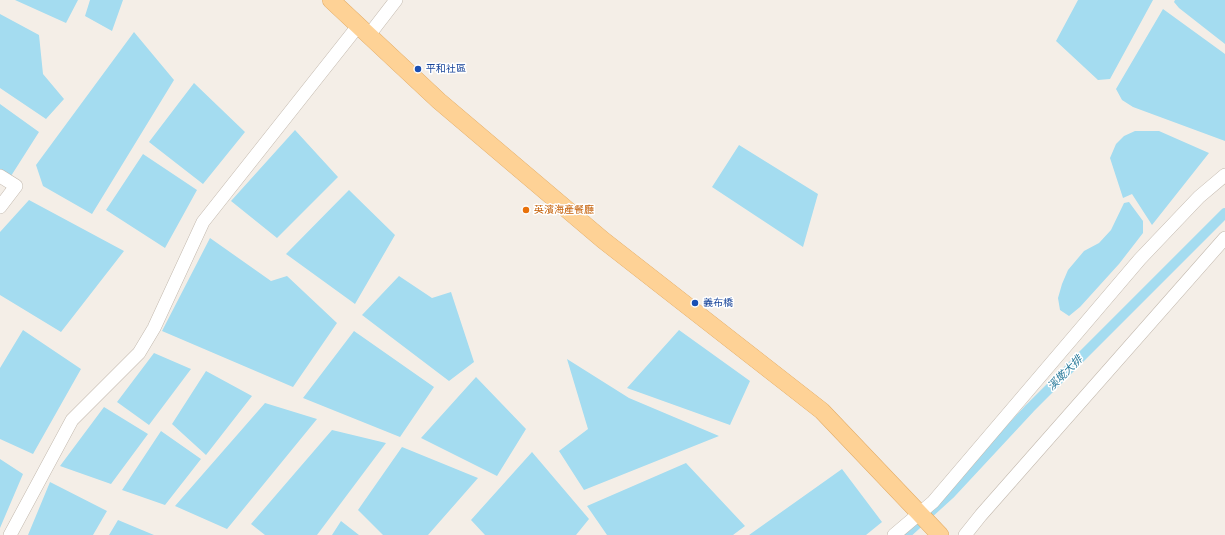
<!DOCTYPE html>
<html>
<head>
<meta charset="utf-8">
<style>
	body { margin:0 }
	canvas { display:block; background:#f4eee7 }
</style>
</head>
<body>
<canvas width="1225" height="535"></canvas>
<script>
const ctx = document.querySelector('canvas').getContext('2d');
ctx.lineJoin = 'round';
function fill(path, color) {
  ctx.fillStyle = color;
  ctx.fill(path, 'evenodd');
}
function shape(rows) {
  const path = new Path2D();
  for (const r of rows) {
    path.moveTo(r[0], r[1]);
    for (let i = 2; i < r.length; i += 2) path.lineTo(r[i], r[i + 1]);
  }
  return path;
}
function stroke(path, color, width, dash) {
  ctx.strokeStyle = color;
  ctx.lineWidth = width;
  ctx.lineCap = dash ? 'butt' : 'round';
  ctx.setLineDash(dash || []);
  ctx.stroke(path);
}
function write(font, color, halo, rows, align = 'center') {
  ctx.font = font + ' "Golos Text","Noto Sans TC",sans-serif';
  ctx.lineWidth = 3;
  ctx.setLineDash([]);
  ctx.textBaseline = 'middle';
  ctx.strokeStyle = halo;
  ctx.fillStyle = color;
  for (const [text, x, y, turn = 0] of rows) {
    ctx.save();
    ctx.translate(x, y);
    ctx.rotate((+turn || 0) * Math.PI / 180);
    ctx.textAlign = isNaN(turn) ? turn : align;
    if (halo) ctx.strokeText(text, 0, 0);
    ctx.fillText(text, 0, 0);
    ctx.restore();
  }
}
fill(shape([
	[15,0,78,0,66,23],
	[90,0,123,0,112,31,85,16],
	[1078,0,1153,0,1110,79,1098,80,1056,41],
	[1175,0,1225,0,1225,44,1179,8,1174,2],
	[1163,9,1225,54,1225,141,1133,107,1122,100,1116,89],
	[0,14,39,35,43,74,64,99,46,119,0,88],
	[134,32,174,80,92,214,43,186,36,165],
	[194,83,245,132,203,184,149,142],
	[0,104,39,132,11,176,0,169],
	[295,130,338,177,277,238,231,201],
	[1135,131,1159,131,1209,153,1152,225,1132,194,1123,198,1110,158,1116,144,1124,136],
	[739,145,818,194,803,247,712,187],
	[143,154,197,190,165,248,106,210],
	[349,190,395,235,355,304,286,254],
	[29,200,124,251,61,332,0,295,0,232],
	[1129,202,1143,221,1143,233,1119,264,1080,307,1069,316,1060,310,1058,298,1062,284,1068,270,1084,251,1099,243,1111,230,1124,203],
	[210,238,271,281,287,276,337,323,293,387,162,331],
	[399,276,432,298,451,292,474,362,449,381,362,315],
	[23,330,81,369,33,454,0,439,0,368],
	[679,330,750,381,730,425,627,388],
	[354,331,434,387,400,437,303,398],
	[154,353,191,369,149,425,117,402],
	[567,359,629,398,719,436,584,490,559,451,588,429],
	[206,371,252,396,206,455,172,424],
	[476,377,526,429,497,476,421,438],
	[265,403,317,419,227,529,175,506],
	[104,407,148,434,111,484,60,466],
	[332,430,386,443,317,535,265,535,251,524],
	[161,431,201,459,165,505,122,490],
	[402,447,478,478,428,535,383,535,358,510],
	[532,452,589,519,576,535,485,535,471,520],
	[0,459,23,474,0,528],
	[686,463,745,526,733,535,607,535,587,506],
	[842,469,882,522,866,535,749,535],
	[50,482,107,511,93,535,28,535],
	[118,520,154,535,109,535],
	[341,521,359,535,332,535]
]), '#a4dcf0');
stroke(shape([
	[905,535,950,494,1030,408,1225,213]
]), '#a4dcf0', 10);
const minor = shape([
	[369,35,396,0],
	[0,176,16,186,0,207],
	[10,535,72,420,139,353,154,328,203,222,358,26],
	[894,535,933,502,1140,259,1199,197,1225,175],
	[965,535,981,515,1225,238]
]);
const major = shape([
	[331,0,439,101,603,240,822,411,940,535]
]);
stroke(minor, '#c2b8ad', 14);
stroke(major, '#e3ac66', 18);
stroke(minor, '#fff', 13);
stroke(major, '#fed296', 17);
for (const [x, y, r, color] of [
	[418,69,4,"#1a4fb4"],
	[526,210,4,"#e8710a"],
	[695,303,4,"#1a4fb4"]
]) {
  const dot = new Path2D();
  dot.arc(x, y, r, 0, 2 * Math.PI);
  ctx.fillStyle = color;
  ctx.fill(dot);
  stroke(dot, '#fff', 1.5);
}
write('10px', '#164399', '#fff', [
	["平和社區",426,69],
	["義布橋",703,303]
], 'left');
write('10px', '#c56008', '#fff', [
	["英濱海產餐廳",534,210]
], 'left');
write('italic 11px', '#2a7b9b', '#fff', [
	["溪墘大排",1065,373,-45]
]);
</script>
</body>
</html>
